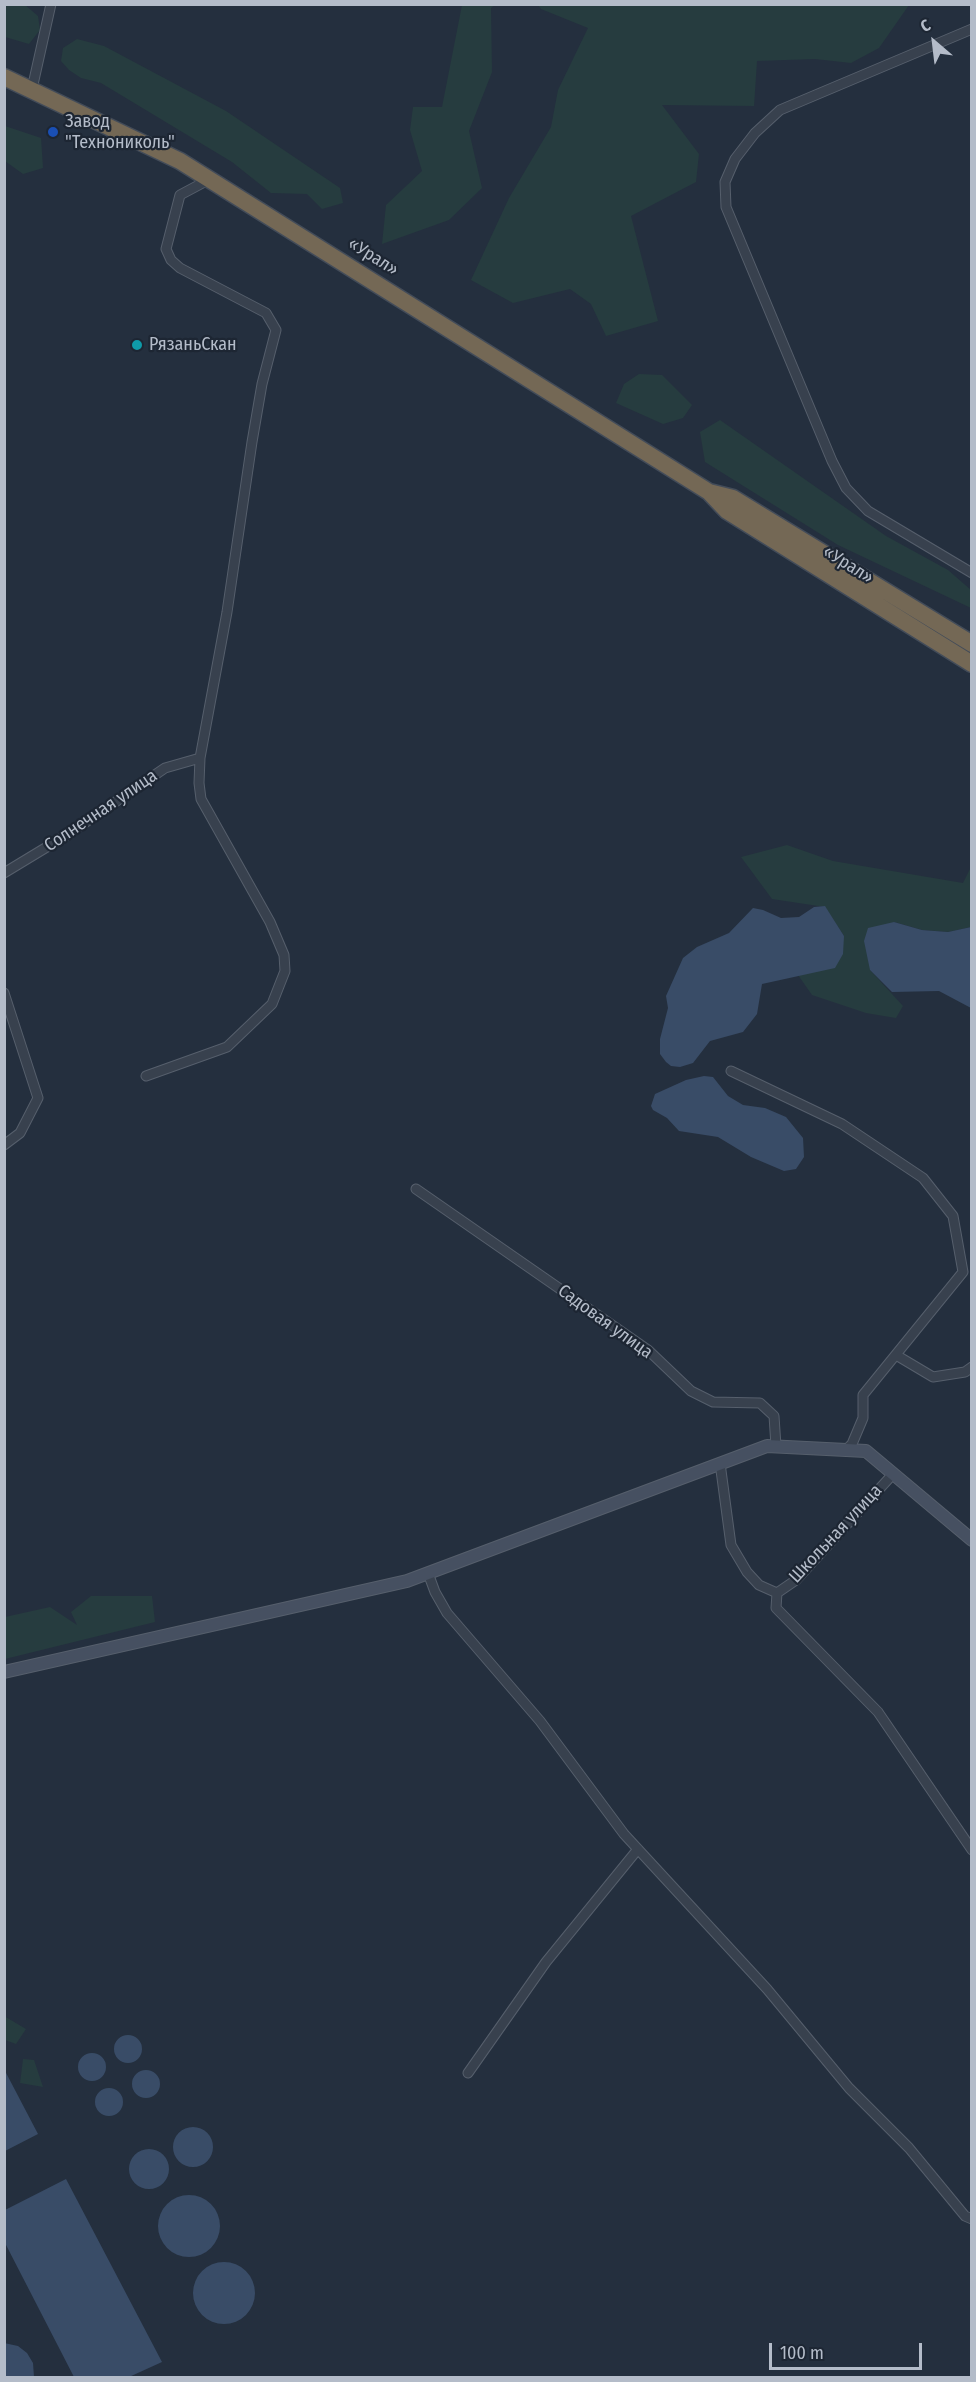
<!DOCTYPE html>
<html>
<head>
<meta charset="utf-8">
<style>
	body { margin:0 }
	#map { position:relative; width:976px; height:2382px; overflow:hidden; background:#242f3e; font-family:"Fira Sans Condensed",sans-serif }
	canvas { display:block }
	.frame { position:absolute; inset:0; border:6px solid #b4bcc9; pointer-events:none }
	.north { position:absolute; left:904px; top:12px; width:60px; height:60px; -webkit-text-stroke:4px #1d2633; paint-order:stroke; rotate:332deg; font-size:16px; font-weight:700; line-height:24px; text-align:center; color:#b4bcc9 }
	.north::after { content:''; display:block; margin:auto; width:21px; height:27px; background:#b4bcc9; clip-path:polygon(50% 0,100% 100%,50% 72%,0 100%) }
	.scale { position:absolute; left:769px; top:2343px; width:153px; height:27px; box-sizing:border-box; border:3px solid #b4bcc9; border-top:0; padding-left:8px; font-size:18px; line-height:21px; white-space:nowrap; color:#b4bcc9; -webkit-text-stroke:4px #1d2633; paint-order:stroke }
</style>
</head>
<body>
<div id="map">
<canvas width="976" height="2382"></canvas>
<div class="frame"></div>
<div class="north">С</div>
<div class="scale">100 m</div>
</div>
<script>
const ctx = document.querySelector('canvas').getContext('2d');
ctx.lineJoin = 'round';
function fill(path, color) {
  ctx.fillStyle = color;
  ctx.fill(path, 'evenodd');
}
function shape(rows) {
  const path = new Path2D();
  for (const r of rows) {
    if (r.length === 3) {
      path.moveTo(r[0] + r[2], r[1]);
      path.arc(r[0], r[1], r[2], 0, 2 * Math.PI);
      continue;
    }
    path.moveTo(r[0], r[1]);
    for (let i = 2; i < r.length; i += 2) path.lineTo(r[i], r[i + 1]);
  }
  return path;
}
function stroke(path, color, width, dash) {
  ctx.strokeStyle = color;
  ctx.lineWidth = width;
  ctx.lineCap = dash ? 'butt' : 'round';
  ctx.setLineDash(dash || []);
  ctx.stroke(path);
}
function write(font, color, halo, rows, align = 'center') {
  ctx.font = font + ' "Fira Sans Condensed",sans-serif';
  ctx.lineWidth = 4.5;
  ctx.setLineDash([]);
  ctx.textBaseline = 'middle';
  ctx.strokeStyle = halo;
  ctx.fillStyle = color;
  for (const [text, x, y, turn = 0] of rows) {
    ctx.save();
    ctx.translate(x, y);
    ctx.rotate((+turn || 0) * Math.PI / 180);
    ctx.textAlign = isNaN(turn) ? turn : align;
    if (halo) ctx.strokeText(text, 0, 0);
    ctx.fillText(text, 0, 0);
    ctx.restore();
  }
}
fill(shape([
	[4,5,25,5,38,16,40,30,29,44,5,37],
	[462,5,495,5,491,8,492,72,469,131,482,188,449,220,382,244,386,205,422,171,410,130,413,107,442,107],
	[538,5,909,5,879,48,851,63,815,59,757,61,754,106,662,105,699,154,696,182,631,216,658,321,606,336,591,304,570,289,513,303,471,280,509,198,551,127,558,90,588,28,541,9],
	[77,39,104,46,226,111,340,188,343,203,322,209,307,194,271,193,232,162,101,83,81,78,69,70,61,61,63,48],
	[5,126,41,138,43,168,23,174,5,161],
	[639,374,662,375,692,405,683,418,663,424,616,403,624,384],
	[720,420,886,536,948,570,971,590,971,608,838,545,705,462,700,432],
	[787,845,833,861,963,883,971,867,971,927,948,932,922,930,894,922,870,970,903,1006,896,1018,866,1013,812,995,798,975,813,972,844,936,825,907,772,899,741,857],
	[91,1596,152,1596,155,1622,5,1659,5,1617,50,1607,77,1625,71,1612],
	[4,2016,26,2029,16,2044,5,2040],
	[23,2059,34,2060,43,2087,20,2083]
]), '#263c3f');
fill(shape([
	[825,906,844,936,843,954,835,968,762,984,757,1014,743,1032,710,1041,693,1063,680,1067,671,1066,666,1062,660,1054,660,1039,668,1008,666,996,683,958,697,947,729,933,753,908,763,910,781,918,799,917,814,907],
	[894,922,922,930,948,932,971,927,971,1008,939,991,892,992,870,970,864,941,868,928],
	[704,1076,713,1077,728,1096,743,1105,765,1108,786,1117,803,1138,804,1157,796,1169,784,1171,751,1157,718,1137,679,1131,667,1118,653,1110,651,1106,655,1094,686,1080],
	[128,2049,14],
	[92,2067,14],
	[4,2069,38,2134,5,2151,4,2151],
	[146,2084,14],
	[109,2102,14],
	[193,2147,20],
	[149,2169,20],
	[66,2179,162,2362,129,2377,74,2377,5,2243,5,2210],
	[189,2226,31],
	[224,2293,31],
	[4,2343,18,2346,27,2353,33,2363,34,2377,5,2377]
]), '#394c67');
const street = shape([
	[972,29,780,110,755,133,735,159,725,182,726,207,832,461,846,488,868,511,972,573],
	[32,89,51,4],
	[4,873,70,833,165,768,200,758],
	[4,993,38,1098,20,1133,4,1145],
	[731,1071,842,1124,923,1178,953,1216,963,1272,863,1395,863,1418,852,1444,846,1450],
	[146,1076,227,1047,272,1004,285,971,284,955,270,922,201,799,199,783,200,758,227,612,252,442,262,384,276,330,266,313,180,268,171,260,166,249,180,195,210,179],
	[416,1189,648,1350,691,1391,713,1402,760,1403,774,1416,776,1446],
	[896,1355,933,1377,965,1372,972,1367],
	[720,1463,731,1545,747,1572,759,1585,777,1593],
	[428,1573,435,1592,447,1613,540,1721,624,1834,767,1989,849,2088,909,2148,965,2216,972,2219],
	[777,1593,776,1608,878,1712,972,1850],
	[777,1593,796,1580,893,1474],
	[468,2073,546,1962,638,1849]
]);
const secondary = shape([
	[4,1672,407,1581,767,1446,866,1451,972,1540]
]);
const highway = shape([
	[4,77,180,161,709,492,727,511,972,664],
	[709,492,733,498,972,644]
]);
stroke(street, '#565f6c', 11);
stroke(secondary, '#565f6c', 14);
stroke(highway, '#434c59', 19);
stroke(street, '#38414e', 9);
stroke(secondary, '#465061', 12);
stroke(highway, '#746855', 16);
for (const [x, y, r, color] of [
	[53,132,6,"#1a4fb4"],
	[137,345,6,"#0f9aa8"]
]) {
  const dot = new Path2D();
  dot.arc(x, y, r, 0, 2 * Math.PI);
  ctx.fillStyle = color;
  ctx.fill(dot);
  stroke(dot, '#1d2633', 2);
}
write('18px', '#b4bcc9', '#1d2633', [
	["Завод",65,122],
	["\"Технониколь\"",65,143],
	["РязаньСкан",149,345]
], 'left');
write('18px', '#b4bcc9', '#1d2633', [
	["«Урал»",373,257,32],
	["«Урал»",848,565,32],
	["Солнечная улица",101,811,-34],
	["Садовая улица",605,1322,36],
	["Школьная улица",836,1534,-47]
]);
</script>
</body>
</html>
